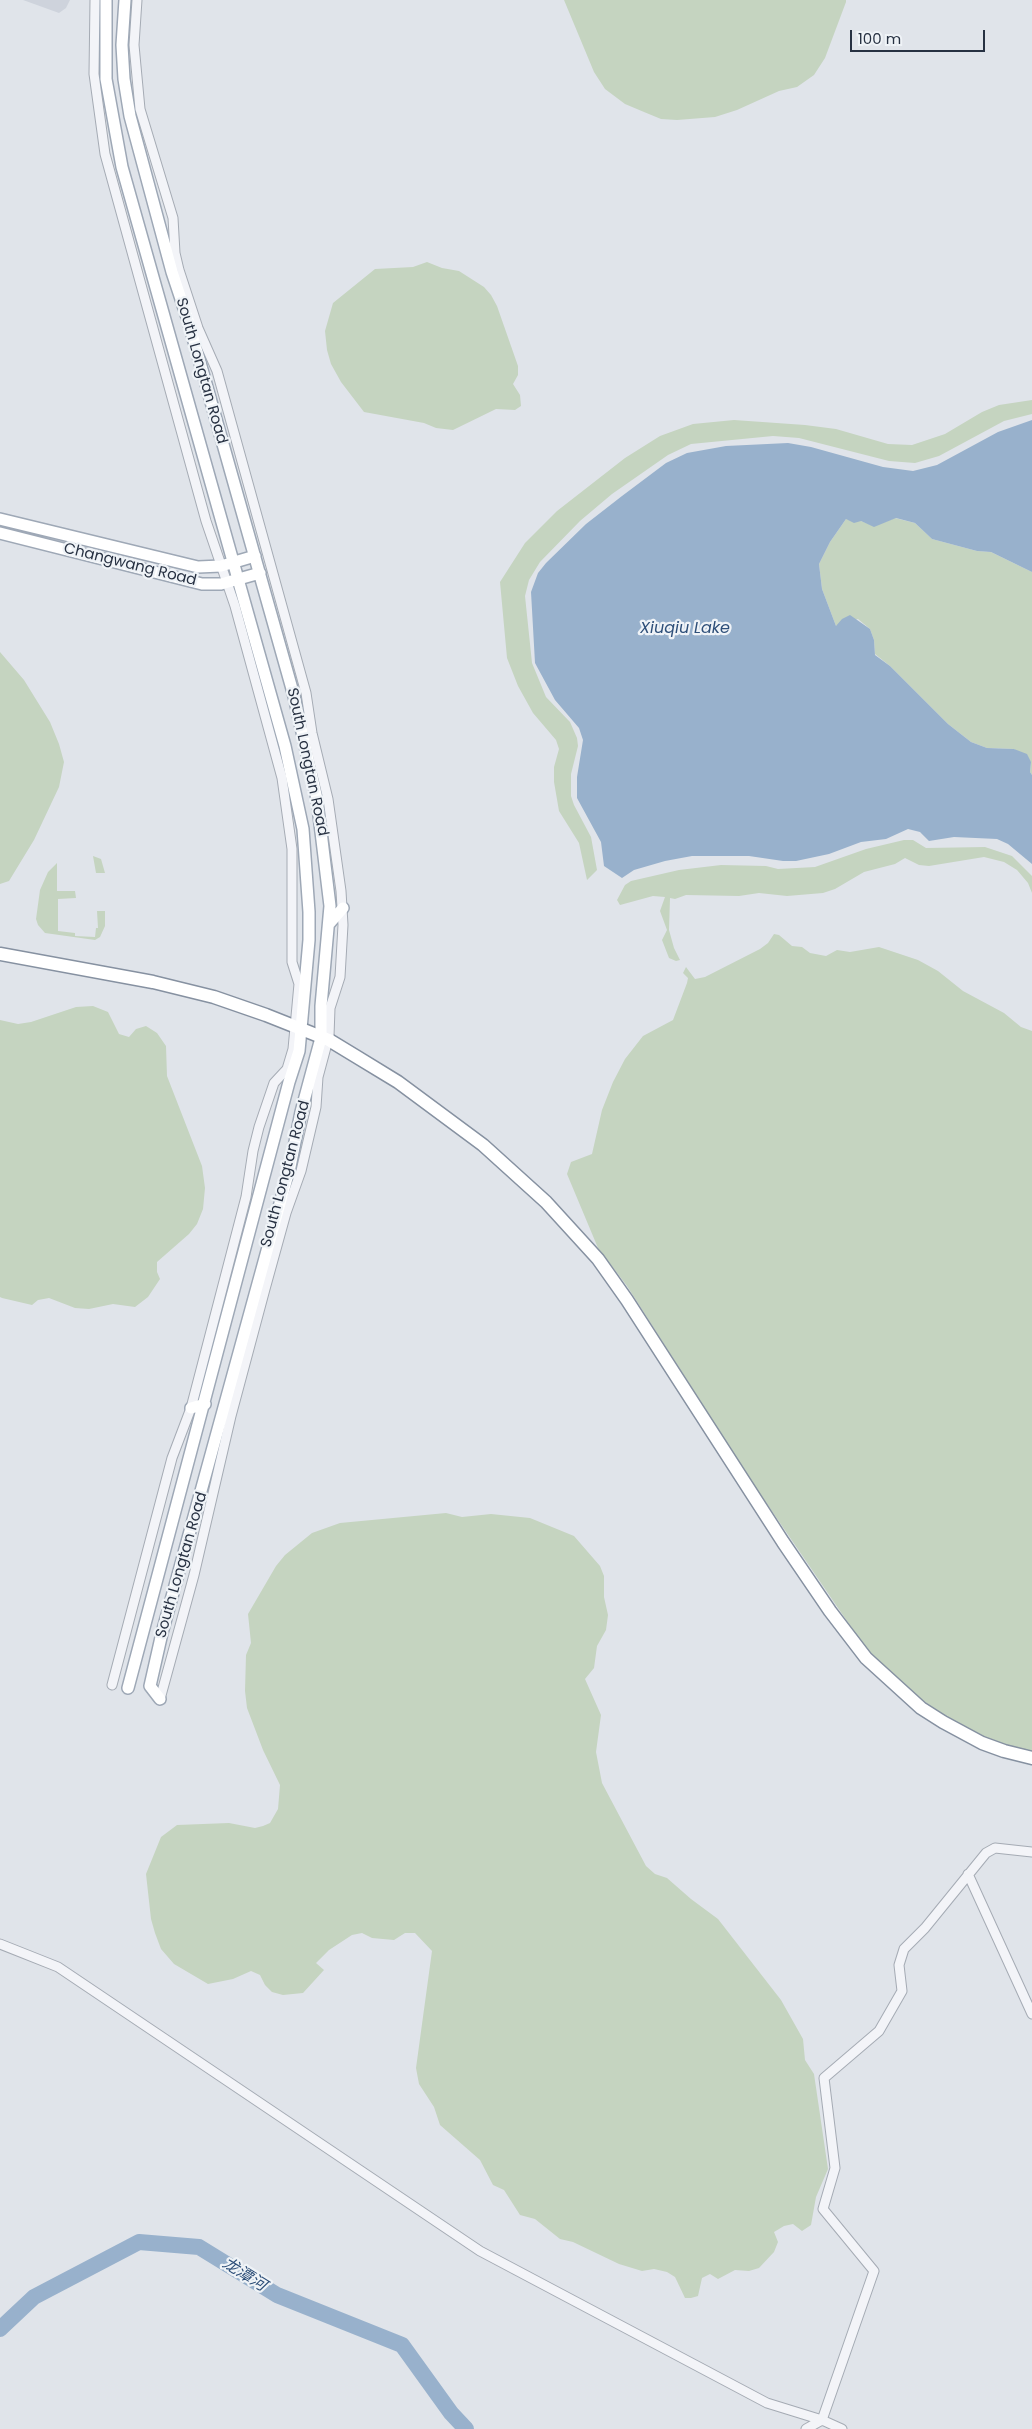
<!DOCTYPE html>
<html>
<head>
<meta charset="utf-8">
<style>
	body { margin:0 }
	#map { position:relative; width:1032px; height:2429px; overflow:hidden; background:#e0e4ea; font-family:Poppins,sans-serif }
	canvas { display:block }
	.scale { position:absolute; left:850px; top:30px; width:135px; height:22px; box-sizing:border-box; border:2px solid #273142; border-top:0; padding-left:6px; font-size:15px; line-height:18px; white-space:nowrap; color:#273142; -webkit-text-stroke:4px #eff3f7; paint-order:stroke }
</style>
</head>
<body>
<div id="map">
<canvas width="1032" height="2429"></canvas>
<div class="scale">100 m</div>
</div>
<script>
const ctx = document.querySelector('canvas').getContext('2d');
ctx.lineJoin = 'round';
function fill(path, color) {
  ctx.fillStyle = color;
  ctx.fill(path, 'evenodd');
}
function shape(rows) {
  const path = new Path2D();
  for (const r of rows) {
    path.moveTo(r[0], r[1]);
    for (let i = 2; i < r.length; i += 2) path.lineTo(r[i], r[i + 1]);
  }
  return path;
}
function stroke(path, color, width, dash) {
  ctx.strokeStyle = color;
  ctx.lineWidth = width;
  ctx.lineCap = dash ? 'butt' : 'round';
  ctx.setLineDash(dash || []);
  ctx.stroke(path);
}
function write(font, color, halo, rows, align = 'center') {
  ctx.font = font + ' Poppins,"Noto Sans SC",sans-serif';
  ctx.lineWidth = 4.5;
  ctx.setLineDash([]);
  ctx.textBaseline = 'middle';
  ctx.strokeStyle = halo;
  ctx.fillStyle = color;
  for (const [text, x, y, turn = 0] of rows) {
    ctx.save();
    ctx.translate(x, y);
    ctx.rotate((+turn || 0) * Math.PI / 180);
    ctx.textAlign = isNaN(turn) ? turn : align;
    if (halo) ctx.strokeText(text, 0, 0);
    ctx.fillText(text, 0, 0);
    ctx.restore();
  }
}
fill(shape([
	[23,0,70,0,66,8,59,13]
]), '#ced3dc');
fill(shape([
	[564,0,846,0,846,2,825,58,814,75,797,87,779,91,737,110,715,117,677,120,661,119,644,112,625,104,605,89,594,72],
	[427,262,442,268,459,271,484,287,491,295,497,306,518,366,518,375,513,384,520,395,521,406,515,410,496,409,453,430,436,428,424,423,364,412,341,382,331,364,327,350,325,331,333,303,375,269,413,267],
	[1032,400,1032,414,1004,421,939,456,915,463,889,461,799,438,773,436,691,444,668,455,612,494,580,521,540,562,529,580,525,596,532,663,546,697,570,722,577,738,578,746,571,774,571,796,574,805,591,837,597,870,587,880,579,843,559,811,554,782,554,767,559,749,556,740,533,713,518,686,507,658,500,582,525,543,557,511,625,458,660,436,693,424,734,420,805,425,836,429,888,444,912,445,945,434,982,412,999,405],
	[895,518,915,523,932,539,977,551,991,552,1032,572,1032,775,1030,772,1031,762,1014,749,987,748,971,742,948,724,890,666,875,654,874,640,870,629,858,619,836,626,822,589,819,564,830,542,846,519,861,521,874,526],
	[0,652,24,680,50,722,59,744,64,762,59,787,34,840,9,881,0,884],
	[904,840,913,840,926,848,985,847,1012,856,1032,876,1032,893,1028,883,1017,870,1004,862,984,857,929,866,919,865,905,858,895,864,864,872,835,889,823,893,787,896,759,893,739,896,686,895,675,899,670,898,669,930,674,948,680,960,676,961,669,958,662,940,667,930,660,911,665,897,653,896,620,905,617,900,625,885,631,881,679,870,721,865,766,866,778,869,815,867,866,849],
	[93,856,101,859,105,873,96,873],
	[57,863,57,891,75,891,76,898,58,899,58,931,75,933,75,936,95,937,96,928,98,928,97,911,105,911,105,926,100,937,95,940,45,933,38,925,36,919,40,890,48,872],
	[774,934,779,935,792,946,802,947,810,953,826,956,837,950,850,952,879,947,918,960,938,971,963,991,1004,1013,1021,1027,1032,1031,1032,1754,984,1739,943,1715,913,1693,866,1649,750,1479,627,1286,598,1248,567,1174,571,1162,592,1154,602,1110,613,1082,625,1059,643,1036,673,1020,687,983,688,978,683,973,686,967,695,979,705,977,760,949,768,943],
	[93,1006,108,1012,119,1034,129,1037,136,1029,146,1026,157,1033,166,1046,167,1076,202,1166,205,1188,203,1209,197,1224,189,1234,157,1262,157,1272,160,1279,148,1297,135,1307,113,1304,89,1309,75,1308,49,1298,38,1300,32,1305,2,1298,0,1297,0,1020,18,1024,31,1022,76,1007],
	[446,1513,462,1517,491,1514,530,1518,574,1536,600,1566,604,1576,604,1597,608,1615,606,1630,597,1646,594,1668,585,1679,601,1715,596,1752,602,1783,646,1866,655,1874,667,1878,691,1899,718,1919,781,2000,803,2039,805,2060,814,2074,828,2169,816,2197,811,2225,802,2231,793,2224,784,2226,774,2232,778,2242,774,2252,759,2268,749,2271,735,2270,718,2279,710,2274,702,2278,698,2296,691,2298,685,2298,675,2277,667,2272,654,2269,642,2271,619,2264,573,2242,560,2239,535,2219,520,2215,504,2190,493,2185,480,2160,440,2125,434,2107,419,2084,416,2068,432,1951,415,1933,405,1933,394,1940,372,1938,362,1933,352,1935,329,1950,316,1963,324,1970,303,1993,283,1995,272,1992,265,1985,260,1975,251,1971,233,1979,208,1984,174,1964,161,1949,155,1933,151,1919,146,1874,161,1837,177,1825,229,1823,255,1828,263,1826,270,1823,278,1809,280,1785,263,1750,247,1708,245,1691,246,1655,251,1643,248,1614,276,1566,285,1555,312,1533,340,1523]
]), '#c5d4c0');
fill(shape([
	[1032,420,1032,572,991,552,977,551,932,539,915,523,896,518,874,527,861,521,854,523,846,519,830,542,819,564,822,589,836,626,842,619,850,615,870,629,874,640,875,655,890,666,948,724,971,742,987,748,1014,749,1027,754,1031,762,1030,772,1032,775,1032,864,1008,844,997,839,954,837,929,841,920,832,908,829,886,839,861,842,829,854,796,861,783,861,749,856,692,856,665,861,634,870,622,878,604,866,601,842,577,798,577,777,583,740,579,728,555,700,535,663,531,592,538,573,546,563,586,524,622,496,666,463,687,453,726,446,788,443,811,447,883,467,913,471,937,465,998,432]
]), '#98b1cc');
stroke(shape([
	[0,2329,34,2297,139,2242,199,2247,277,2295,402,2345,451,2413,466,2429]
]), '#98b1cc', 16);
const minor = shape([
	[95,0,94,74,105,154,206,521,235,606,282,778,292,849,292,962,299,984,293,1049,287,1069,274,1083,259,1127,253,1151,246,1197,191,1408,172,1458,112,1685],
	[137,0,134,45,140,109,173,218,175,253,179,270,198,328,217,371,306,693,312,733,328,799,341,891,343,925,340,977,330,1008,329,1036,318,1077,316,1107,301,1171,286,1213,265,1289,231,1416,194,1575,160,1699],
	[968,1874,1032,2014],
	[0,1944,58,1967,480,2251,767,2403,822,2420,842,2429],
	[806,2429,822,2420,874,2271,823,2209,835,2168,824,2078,879,2031,902,1991,899,1965,904,1949,925,1928,986,1853,995,1848,1032,1852]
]);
const major = shape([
	[106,0,106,79,122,167,285,746,303,829,309,912,309,940,299,1051,289,1082,128,1688],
	[125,0,122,45,124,79,130,116,172,272,188,320,294,696,317,799,330,906,321,1006,321,1038,301,1112,290,1167,162,1633,150,1686,160,1699],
	[0,519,198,567,221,566,255,556],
	[0,533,202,584,221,584,260,573],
	[329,924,343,908],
	[191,1408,205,1404]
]);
const highway = shape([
	[0,954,153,982,214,997,266,1015,329,1040,357,1057,398,1082,483,1145,546,1202,598,1259,627,1300,783,1542,830,1611,866,1658,921,1708,943,1722,982,1743,1004,1751,1032,1758]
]);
stroke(minor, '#a5abb4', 11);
stroke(major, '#9ea8b6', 14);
stroke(highway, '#8691a1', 15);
stroke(minor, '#f3f4f8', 9);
stroke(major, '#fff', 11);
stroke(highway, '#fff', 12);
write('15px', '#273142', '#eff3f7', [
	["South Longtan Road",201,371,74],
	["Changwang Road",130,565,14],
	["South Longtan Road",307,762,78],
	["South Longtan Road",286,1174,-75],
	["South Longtan Road",182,1565,-74]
]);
write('italic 16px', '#2e4f79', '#eff3f7', [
	["Xiuqiu Lake",685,629],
	["龙潭河",244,2275,32]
]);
</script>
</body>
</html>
